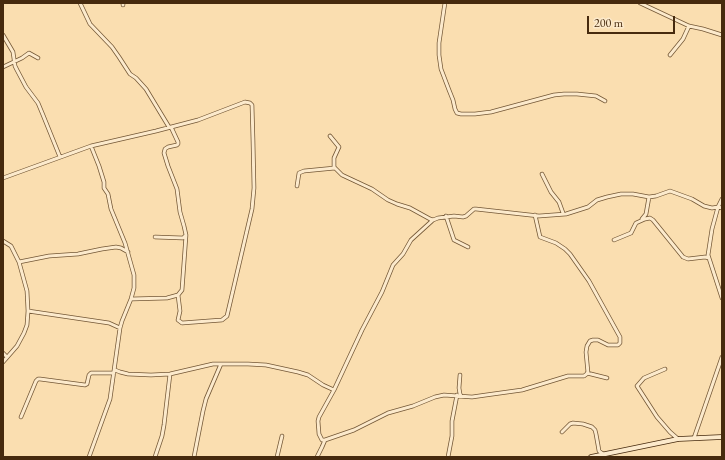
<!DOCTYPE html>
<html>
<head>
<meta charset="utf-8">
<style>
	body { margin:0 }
	#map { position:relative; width:725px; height:460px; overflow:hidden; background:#fadeb0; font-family:"EB Garamond",serif }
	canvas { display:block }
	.frame { position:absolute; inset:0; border:4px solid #462a0e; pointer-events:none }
	.scale { position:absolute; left:587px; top:16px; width:88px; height:18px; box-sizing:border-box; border:2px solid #462a0e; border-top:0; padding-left:5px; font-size:12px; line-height:14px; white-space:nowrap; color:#462a0e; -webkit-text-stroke:3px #fceacc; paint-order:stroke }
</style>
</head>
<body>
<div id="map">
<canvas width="725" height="460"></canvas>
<div class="frame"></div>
<div class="scale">200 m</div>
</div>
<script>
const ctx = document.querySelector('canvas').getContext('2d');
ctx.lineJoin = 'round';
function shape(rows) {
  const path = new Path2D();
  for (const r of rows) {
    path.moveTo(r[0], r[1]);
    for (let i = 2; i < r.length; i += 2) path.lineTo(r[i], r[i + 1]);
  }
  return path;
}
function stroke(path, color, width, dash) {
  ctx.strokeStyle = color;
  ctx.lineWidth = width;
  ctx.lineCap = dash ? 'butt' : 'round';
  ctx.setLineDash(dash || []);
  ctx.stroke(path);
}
const street = shape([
	[80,3,90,24,112,47,119,57,130,74,136,78,146,89,169,127],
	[123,3,123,5],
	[445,3,444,9,439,43,439,55,441,69,449,90,453,100,455,109,457,113,461,114,475,114,491,112,554,95,564,94,577,94,596,96,605,101],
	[640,3,689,26,703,29,722,35],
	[3,35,13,52,15,66,17,70,26,87,38,103,43,115,60,157],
	[670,55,683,39,689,26],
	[3,67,22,58,29,53,38,58],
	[330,136,339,147,334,158,334,167,342,175,372,189,388,200,397,204,410,208,430,219,433,220],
	[542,174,551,192,559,202,563,213],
	[3,178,91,146,156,131,198,120,245,102,250,103,252,105,253,141,254,188,252,209,227,316,222,320,182,323,178,320,180,311,178,295,167,298,131,299],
	[297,186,299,173,304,171,335,168],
	[722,199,718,207,712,229,708,255,722,298],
	[446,216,454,240,468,247],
	[642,219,646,214,649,197],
	[155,237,183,238,186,235,184,226,180,212,177,189,168,166,164,153,165,149,168,147,177,145,178,144,178,142,171,127],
	[614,240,631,233,636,223,645,219,650,218,653,220,683,257,688,259,705,257,709,258],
	[3,241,11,246,19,262,27,291,28,311,27,325,24,333,17,346,3,362],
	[19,262,49,256,78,254,102,249,116,247,121,248,128,252],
	[178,295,182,290,186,235],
	[28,311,109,323,120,328],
	[3,353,7,357],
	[665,369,644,378,637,386,657,417,670,432,678,439],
	[115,370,120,372,128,374,151,375,170,374,213,364,248,364,266,365,298,372,308,375,323,385,334,390],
	[587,373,607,378],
	[460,375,459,388,460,394,461,396],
	[21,417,36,381,38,379,40,379,85,385,87,384,89,375,91,373,114,373],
	[562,432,570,424,573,423,583,424,592,427,595,430,596,434,598,445,599,451,603,454],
	[694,438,722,357],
	[325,440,322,440,319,434,318,421,319,417,334,390,362,330,382,292,393,265,403,254,411,240,433,220,438,218,454,216,463,217,466,216,474,209,476,209,539,216,566,214,588,207,597,200,607,197,621,194,633,194,649,197,656,196,670,191,692,199,704,206,712,208,718,207,722,208],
	[89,457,110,399,120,328,122,321,131,299,134,288,134,275,125,243,111,209,108,194,104,188,104,182,99,166,91,146],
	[155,457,162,436,164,425,170,374],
	[194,457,203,411,206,399,221,364],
	[277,457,282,436],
	[317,457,322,447,325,440,354,430,388,413,413,406,435,397,444,395,472,397,486,395,522,390,568,376,584,376,588,373,586,352,587,346,590,341,593,340,598,340,608,345,618,345,620,343,620,337,589,281,570,254,565,249,556,243,540,237,535,215],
	[448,457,452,436,452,421,457,395]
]);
const secondary = shape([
	[591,457,678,439,722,437]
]);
stroke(street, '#735736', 4.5);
stroke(secondary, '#462a0e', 5.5);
stroke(street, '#fceacc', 3);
stroke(secondary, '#fceacc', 4);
</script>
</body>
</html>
